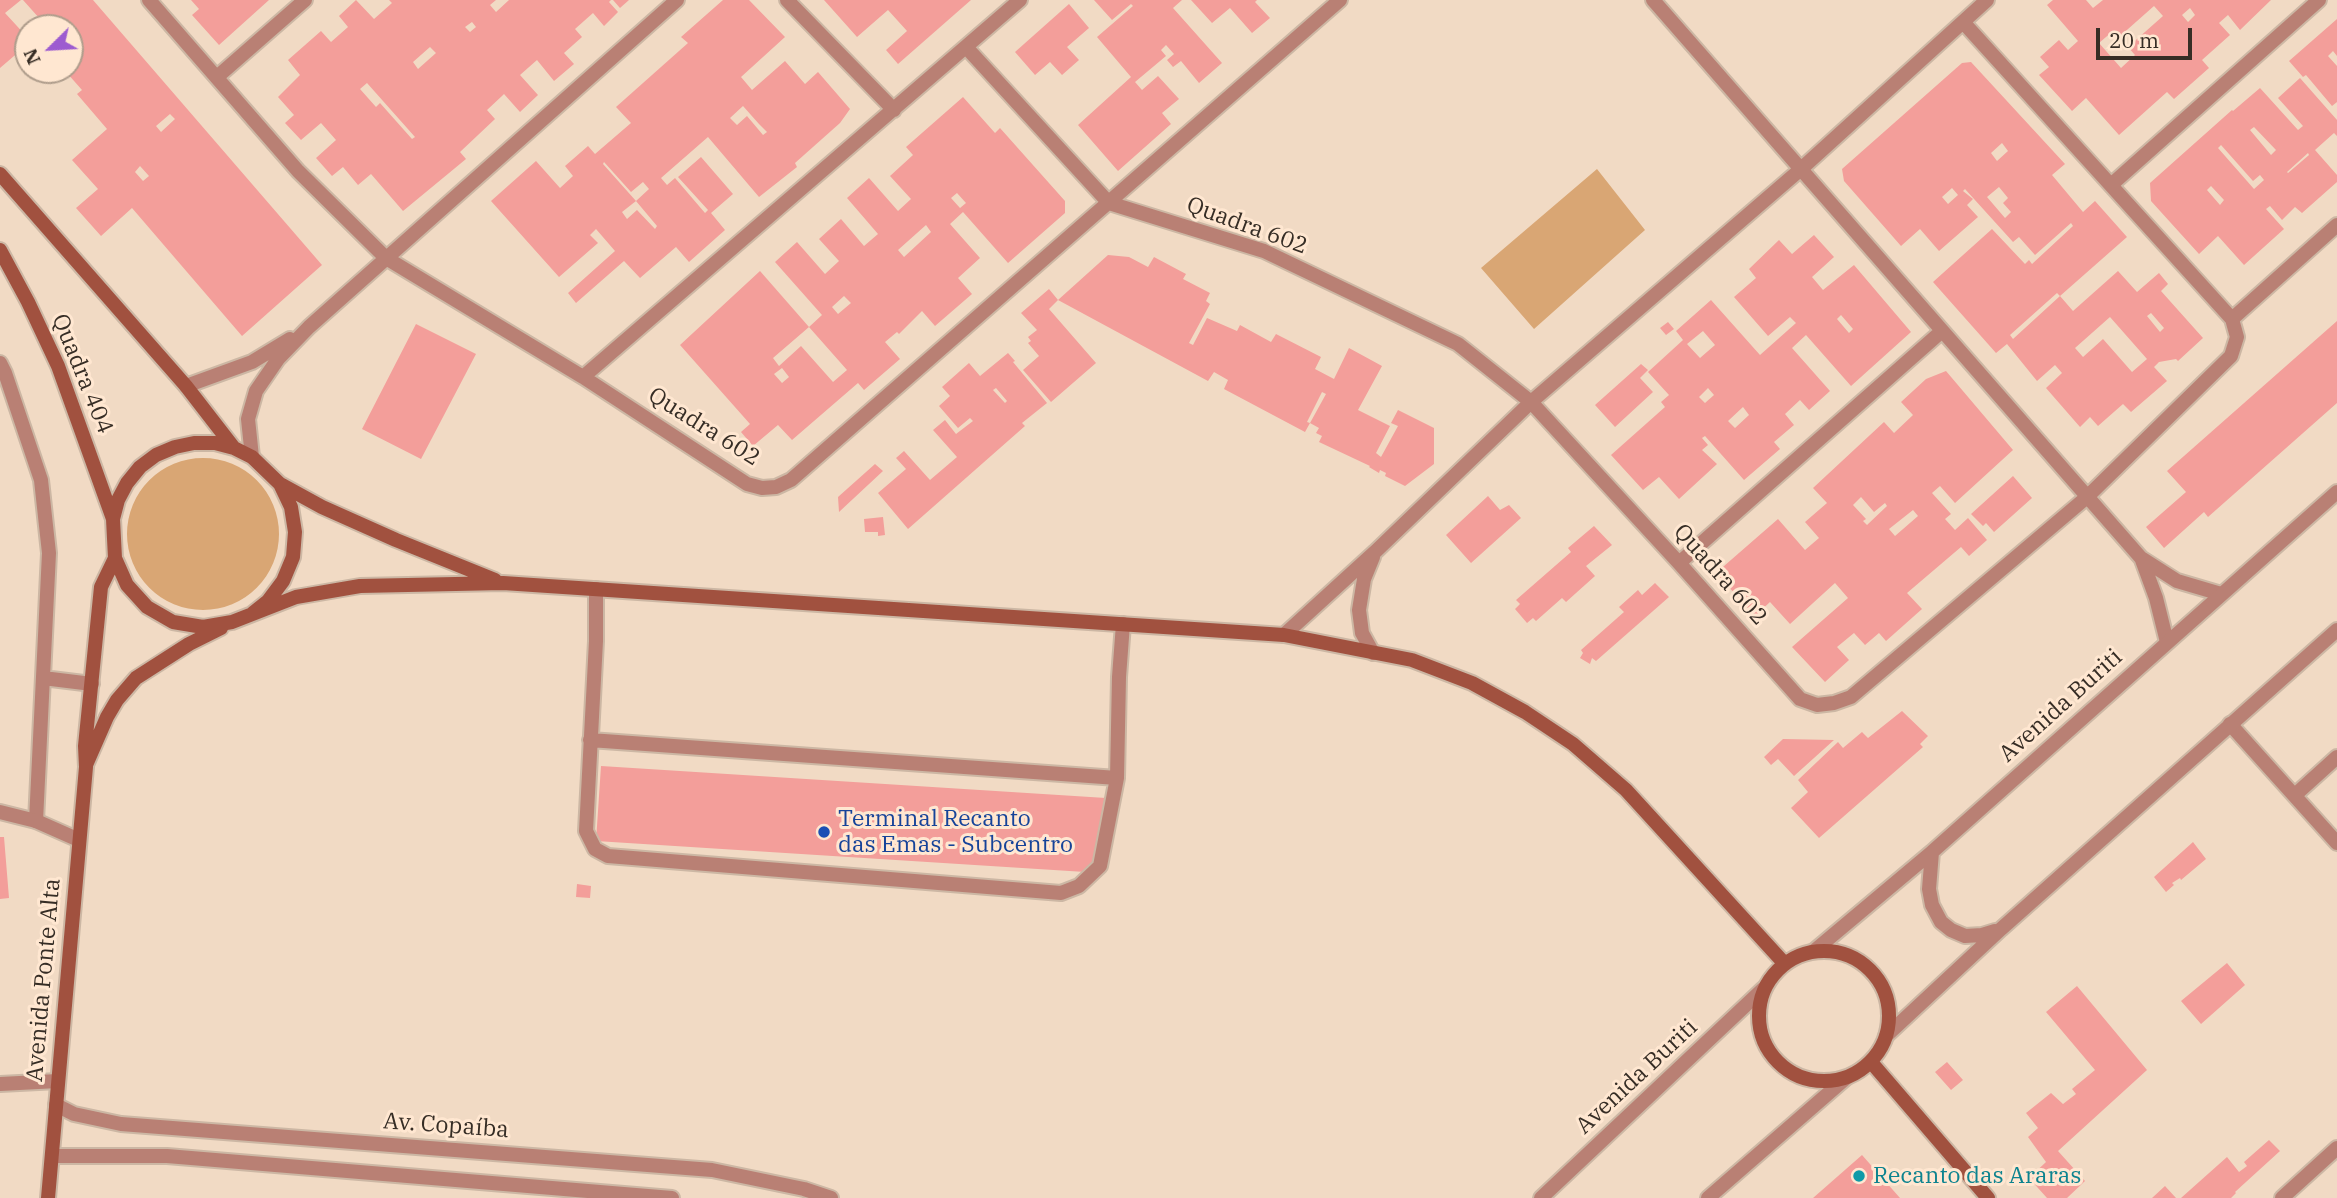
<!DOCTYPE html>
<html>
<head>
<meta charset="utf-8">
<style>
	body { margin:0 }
	#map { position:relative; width:2337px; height:1198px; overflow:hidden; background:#f1dac4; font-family:"IBM Plex Serif",serif }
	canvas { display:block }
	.north { position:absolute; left:14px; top:14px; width:70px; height:70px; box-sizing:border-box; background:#ffe7d1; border:2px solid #af9d8c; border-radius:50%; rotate:246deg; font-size:19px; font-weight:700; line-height:28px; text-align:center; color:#362d25 }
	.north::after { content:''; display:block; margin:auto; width:24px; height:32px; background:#9d5bd0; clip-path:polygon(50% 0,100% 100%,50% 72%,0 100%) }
	.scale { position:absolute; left:2096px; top:28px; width:96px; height:32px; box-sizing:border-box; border:4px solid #362d25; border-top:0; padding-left:9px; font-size:21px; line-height:24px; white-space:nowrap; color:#362d25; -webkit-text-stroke:5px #ffe7d1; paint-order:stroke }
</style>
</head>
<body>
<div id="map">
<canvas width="2337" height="1198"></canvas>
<div class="north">N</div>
<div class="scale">20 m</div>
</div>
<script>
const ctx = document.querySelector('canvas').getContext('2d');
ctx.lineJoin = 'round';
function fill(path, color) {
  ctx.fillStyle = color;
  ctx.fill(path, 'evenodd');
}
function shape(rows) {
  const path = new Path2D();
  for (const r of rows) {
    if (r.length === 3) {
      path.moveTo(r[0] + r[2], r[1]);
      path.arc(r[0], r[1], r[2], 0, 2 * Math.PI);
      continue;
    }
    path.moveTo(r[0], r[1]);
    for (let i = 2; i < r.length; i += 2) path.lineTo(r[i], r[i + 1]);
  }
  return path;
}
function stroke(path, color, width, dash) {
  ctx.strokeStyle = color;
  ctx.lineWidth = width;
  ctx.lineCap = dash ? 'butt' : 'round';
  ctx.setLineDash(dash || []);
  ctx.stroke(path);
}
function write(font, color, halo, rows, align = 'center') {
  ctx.font = font + ' "IBM Plex Serif",serif';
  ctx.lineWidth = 6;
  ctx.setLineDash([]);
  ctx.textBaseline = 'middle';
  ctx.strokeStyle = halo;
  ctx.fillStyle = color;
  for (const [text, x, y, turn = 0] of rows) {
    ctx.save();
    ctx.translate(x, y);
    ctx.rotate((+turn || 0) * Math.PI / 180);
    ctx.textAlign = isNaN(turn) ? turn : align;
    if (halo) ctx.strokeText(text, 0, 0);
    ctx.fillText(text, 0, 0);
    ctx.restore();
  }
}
fill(shape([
	[1597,169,1645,230,1534,329,1481,268],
	[203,534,76]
]), '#d9a674');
fill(shape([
	[0,0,21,0,5,13,28,38,28,44,0,68],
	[23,0,93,0,322,265,242,336,132,208,101,236,76,208,98,189,72,160,107,129,77,94,82,90,67,73,63,77,56,70,70,70,70,28,48,28],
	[170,114,175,119,161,132,156,126],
	[140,166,149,176,143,181,135,172],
	[191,0,269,0,219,45,192,15,199,9],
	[356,0,374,19,392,3,389,0,496,0,490,5,496,12,509,0,611,0,609,2,618,12,604,26,593,13,575,29,582,37,564,53,574,64,554,81,537,60,520,75,538,95,520,112,504,94,502,96,487,110,495,119,460,152,466,159,403,211,371,174,358,185,343,167,332,176,316,158,336,140,321,123,301,140,285,123,294,115,278,97,300,75,288,60,321,31,331,42,348,27,339,16],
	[472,22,476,27,470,32,465,27],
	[430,47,436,53,418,69,413,62],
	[367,83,415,137,412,139,380,103,376,107,360,89],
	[613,0,629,0,620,8],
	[723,0,749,0,785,37,741,77,752,90,785,61,805,84,818,72,850,109,840,123,795,163,797,167,759,197,708,137,661,178,667,185,675,178,705,213,708,210,678,177,701,157,733,194,711,213,725,230,689,262,676,247,640,278,624,261,576,303,568,293,615,251,596,229,590,235,598,243,559,277,491,201,536,161,560,188,573,176,565,166,588,146,595,154,631,123,616,107,688,43,681,37],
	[743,106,759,124,767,132,763,135,747,116,737,125,730,118],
	[604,162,631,192,643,182,649,189,636,201,657,226,655,229,637,210,627,219,622,212,636,201,603,164],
	[824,0,971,0,898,64,886,50,907,31,888,10,857,37],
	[1094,0,1182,0,1173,8,1222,63,1199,83,1181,61,1173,67,1167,60,1174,54,1166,45,1161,50,1166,56,1135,82,1142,90,1158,76,1179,99,1162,113,1171,124,1118,171,1078,125,1131,77,1097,37,1133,6,1131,4,1112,20],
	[1191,0,1257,0,1255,2,1270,18,1252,33,1230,8,1212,23],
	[2053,0,2086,0,2093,8,2103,0,2271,0,2240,30,2228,15,2219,23,2230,35,2202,60,2209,68,2174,99,2167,92,2119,135,2086,98,2072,111,2039,75,2049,67,2040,57,2059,40,2068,50,2078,41,2047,5],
	[2154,6,2163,16,2128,47,2135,55,2121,68,2099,43,2113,31,2119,37],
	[2190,8,2195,15,2188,22,2182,15],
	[1069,4,1089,28,1067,47,1079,60,1062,75,1050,62,1035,75,1015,52],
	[2337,19,2337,56,2333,51,2328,56,2337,66,2337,102,2332,106,2306,75,2303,77,2289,61],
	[1971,62,2065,164,2052,175,2083,212,2095,201,2127,237,2060,296,2073,311,2118,271,2137,292,2159,273,2168,284,2161,291,2203,338,2178,361,2176,359,2159,362,2154,367,2167,381,2131,412,2123,404,2098,426,2090,417,2080,427,2046,388,2062,373,2055,365,2037,381,2007,344,1996,353,1933,282,1992,229,2025,264,2029,260,2032,264,2073,226,2071,223,2035,255,2019,237,2013,242,1965,189,1963,191,1973,199,1967,205,1978,217,1939,251,1920,229,1901,246,1844,181,1842,169,1962,63],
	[2002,143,2008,151,1997,161,1991,153],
	[1999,187,2008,198,2003,203,2011,212,2005,218,1987,197],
	[1952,188,1958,195,1948,204,1942,197],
	[2057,293,2060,296,2013,339,2010,335],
	[2151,313,2164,328,2160,332,2147,316],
	[2110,317,2147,359,2132,372,2103,339,2083,357,2075,348],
	[2300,78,2337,120,2337,136,2334,133,2315,150,2337,175,2337,182,2302,213,2295,207,2282,220,2270,206,2266,209,2284,229,2244,265,2218,236,2199,254,2151,201,2150,183,2232,110,2233,111,2260,88,2298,130,2303,126,2278,98],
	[2254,127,2276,150,2271,155,2250,130],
	[2221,145,2253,181,2260,175,2264,180,2254,189,2218,148],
	[2308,153,2309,155,2288,173,2287,172],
	[2211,186,2224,200,2220,205,2207,190],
	[963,97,995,133,1000,128,1065,201,1065,213,1008,263,963,212,950,224,980,258,958,278,972,294,935,326,922,311,899,334,897,332,885,342,900,359,864,390,858,383,792,440,778,425,753,446,741,432,750,424,680,345,760,271,809,327,773,358,779,366,801,346,833,382,847,370,809,327,822,315,775,262,797,242,825,274,839,261,819,239,841,219,864,246,878,234,847,198,869,178,898,211,911,199,890,176,913,155,906,147],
	[957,193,966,203,960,208,951,198],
	[926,225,931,232,904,257,898,250],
	[844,296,851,303,838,314,832,307],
	[782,368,789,377,782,383,774,374],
	[1814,235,1834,257,1812,277,1823,290,1854,265,1911,332,1851,386,1806,335,1792,348,1830,391,1809,410,1800,400,1785,414,1794,425,1774,442,1780,449,1744,480,1705,436,1702,438,1708,445,1702,450,1717,464,1679,499,1659,477,1643,490,1611,455,1665,407,1661,402,1669,395,1648,372,1683,340,1676,331,1711,300,1760,355,1796,323,1790,317,1768,336,1734,297,1756,278,1749,269,1779,240,1792,254],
	[1841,315,1853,329,1849,333,1837,319],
	[1703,331,1715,345,1700,358,1687,344],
	[1708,388,1714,395,1705,403,1699,397],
	[1743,407,1749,415,1735,428,1728,421],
	[1108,255,1129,257,1148,267,1154,257,1186,274,1183,279,1210,293,1206,301,1210,304,1189,343,1193,345,1207,318,1237,331,1240,325,1271,342,1276,334,1321,357,1315,369,1334,379,1349,348,1382,366,1358,410,1390,426,1376,453,1381,457,1398,426,1391,423,1398,410,1434,428,1434,464,1405,486,1385,476,1386,473,1380,470,1379,473,1369,467,1370,466,1319,442,1322,436,1316,433,1319,428,1310,423,1326,394,1322,392,1307,422,1310,423,1305,432,1224,389,1228,380,1214,372,1208,381,1058,300,1049,309,1096,363,1051,402,1023,370,1039,356,1028,343,1031,341,1028,337,1037,330,1021,313,1049,289,1058,300],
	[2337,321,2337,403,2208,517,2204,512,2164,548,2146,527,2186,492,2167,471],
	[1668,322,1674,329,1666,335,1660,328],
	[416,324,476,354,421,459,362,429],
	[1008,353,1015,361,1013,362,1047,403,1022,423,1025,426,908,529,878,493,906,469,896,458,904,451,930,480,957,457,933,430,945,420,956,434,973,421,970,418,958,428,939,406,950,396,942,387,969,363,980,376],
	[996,388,1007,401,1005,403,993,390],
	[1641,364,1648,370,1640,378,1653,392,1615,427,1595,405],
	[1946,371,2013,450,1955,503,1940,486,1932,493,1951,514,1945,519,1955,530,1968,518,1987,540,1969,556,1961,547,1907,593,1922,609,1886,641,1879,633,1865,645,1854,633,1837,647,1849,660,1825,682,1792,647,1848,598,1835,583,1790,624,1770,602,1755,616,1716,573,1778,519,1805,550,1819,538,1805,522,1827,503,1813,488,1884,422,1894,433,1913,415,1901,402,1926,379],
	[1861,497,1874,512,1885,503,1887,506,1867,525,1863,521,1866,519,1853,505],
	[1913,510,1918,516,1895,536,1889,529],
	[875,464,883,471,839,512,838,497],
	[2013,476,2032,498,1994,532,1986,523,1983,526,1971,514],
	[1488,496,1500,510,1509,505,1521,518,1471,563,1446,535],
	[883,517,885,535,878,536,878,532,865,532,864,519],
	[1594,526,1612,545,1586,566,1595,576,1566,602,1562,598,1536,621,1533,618,1527,623,1515,609,1520,604,1516,600,1571,552,1568,548],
	[1655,583,1669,597,1596,661,1592,658,1590,664,1580,658,1583,653,1581,650,1624,612,1619,607,1638,590,1642,595],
	[1902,711,1928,736,1920,744,1923,747,1819,838,1791,808,1808,792,1798,780,1838,742,1843,748,1862,732,1868,738],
	[1783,739,1834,740,1794,776,1778,759,1771,765,1764,757],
	[601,766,1106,798,1101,873,596,841],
	[0,837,4,837,9,898,0,899],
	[2193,842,2206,859,2181,880,2180,878,2172,883,2174,885,2166,892,2154,877],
	[577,884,591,886,590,898,576,897],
	[2227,963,2245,985,2201,1024,2181,1001],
	[2077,986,2147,1070,2058,1151,2085,1181,2067,1198,2047,1198,2029,1178,2046,1162,2028,1137,2038,1128,2026,1113,2051,1093,2063,1104,2076,1094,2072,1089,2095,1070,2046,1012],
	[1947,1062,1963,1080,1951,1090,1935,1072],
	[2269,1140,2280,1151,2235,1192,2236,1193,2231,1198,2181,1198,2227,1157,2239,1172,2247,1166,2244,1162],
	[1862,1155,1900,1198,1813,1198],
	[2165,1186,2176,1198,2152,1198]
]), '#f39e9a');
const service = shape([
	[0,363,5,373,41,480,49,553,36,821],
	[596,589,596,641,586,831,595,849,608,856,1061,893,1079,886,1100,866,1117,778,1119,677,1123,624],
	[43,678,92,684],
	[590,740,1117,778]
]);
const minor = shape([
	[149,0,298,171,386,258,583,377,747,484,762,488,776,487,791,480,1340,0],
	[787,0,894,110],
	[1653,0,2141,558,2177,581,2221,594],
	[1963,22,2232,319],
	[966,47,1109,203],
	[217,77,305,0],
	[2111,185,2319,0],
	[1109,203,1264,251,1458,344,1531,402,1679,563,1800,699,1817,705,1834,703,1851,697,2087,497,2231,356,2237,337,2232,319,2337,225],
	[583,377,1020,0],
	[186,386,252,362,290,339],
	[252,457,248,419,256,391,278,359,309,327,677,0],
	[2142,560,2156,598,2167,642],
	[1679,563,1942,331],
	[1284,635,1375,552,1531,402,1801,169,1987,0],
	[1373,653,1362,633,1359,610,1364,579,1373,557],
	[2230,724,2337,843],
	[2295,795,2337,757],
	[0,812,36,821,79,840],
	[0,1084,58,1081],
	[2282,1198,2337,1148]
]);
const tertiary = shape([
	[1932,852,1929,889,1932,905,1941,922,1951,930,1965,936,1982,935,1995,931],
	[1814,951,1932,852,2337,492],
	[1886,1036,2001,929,2337,630],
	[56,1105,74,1114,121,1124,712,1170,804,1189,831,1198],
	[52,1156,167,1156,672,1198],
	[1541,1198,1763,989],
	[1708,1198,1846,1078]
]);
const secondary = shape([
	[0,174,186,386,234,448],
	[0,250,28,302,58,366,113,519],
	[280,484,322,507,396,540,495,580],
	[253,613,268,601,283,581,293,557,295,532,291,507,280,484,252,457,234,448,215,443,194,443,175,447,156,455,140,467,127,483,118,500,113,519,115,558,127,585,147,607,173,622,203,627,232,622,296,597,360,586,503,583,1284,635,1412,660,1472,683,1525,712,1573,744,1626,790,1784,963],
	[86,765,107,717,117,700,136,678,189,644,221,628],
	[1824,1016,65],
	[1871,1062,1988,1198],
	[48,1198,86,767,85,746,101,587,115,558]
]);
stroke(service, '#ccb7a4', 18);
stroke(minor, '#ccb7a4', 18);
stroke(tertiary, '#ccb7a4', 18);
stroke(secondary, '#ccb7a4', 18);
stroke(service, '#b98074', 14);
stroke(minor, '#b98074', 14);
stroke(tertiary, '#b98074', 14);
stroke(secondary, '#a1513f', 14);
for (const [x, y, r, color] of [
	[824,832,7,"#1a4fb4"],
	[1859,1176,7,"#0f9aa8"]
]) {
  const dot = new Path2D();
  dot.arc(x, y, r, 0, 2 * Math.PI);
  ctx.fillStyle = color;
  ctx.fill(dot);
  stroke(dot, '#ffe7d1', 2.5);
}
write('23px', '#362d25', '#ffe7d1', [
	["Quadra 602",1247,226,20],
	["Quadra 404",82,374,68],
	["Quadra 602",704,427,32],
	["Quadra 602",1720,575,48],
	["Avenida Buriti",2061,706,-42],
	["Avenida Ponte Alta",44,980,-85],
	["Avenida Buriti",1637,1077,-43],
	["Av. Copaíba",446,1126,4]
]);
write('23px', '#164399', '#ffe7d1', [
	["Terminal Recanto",838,819],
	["das Emas - Subcentro",838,845]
], 'left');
write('23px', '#0d838f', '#ffe7d1', [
	["Recanto das Araras",1873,1176]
], 'left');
</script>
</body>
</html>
